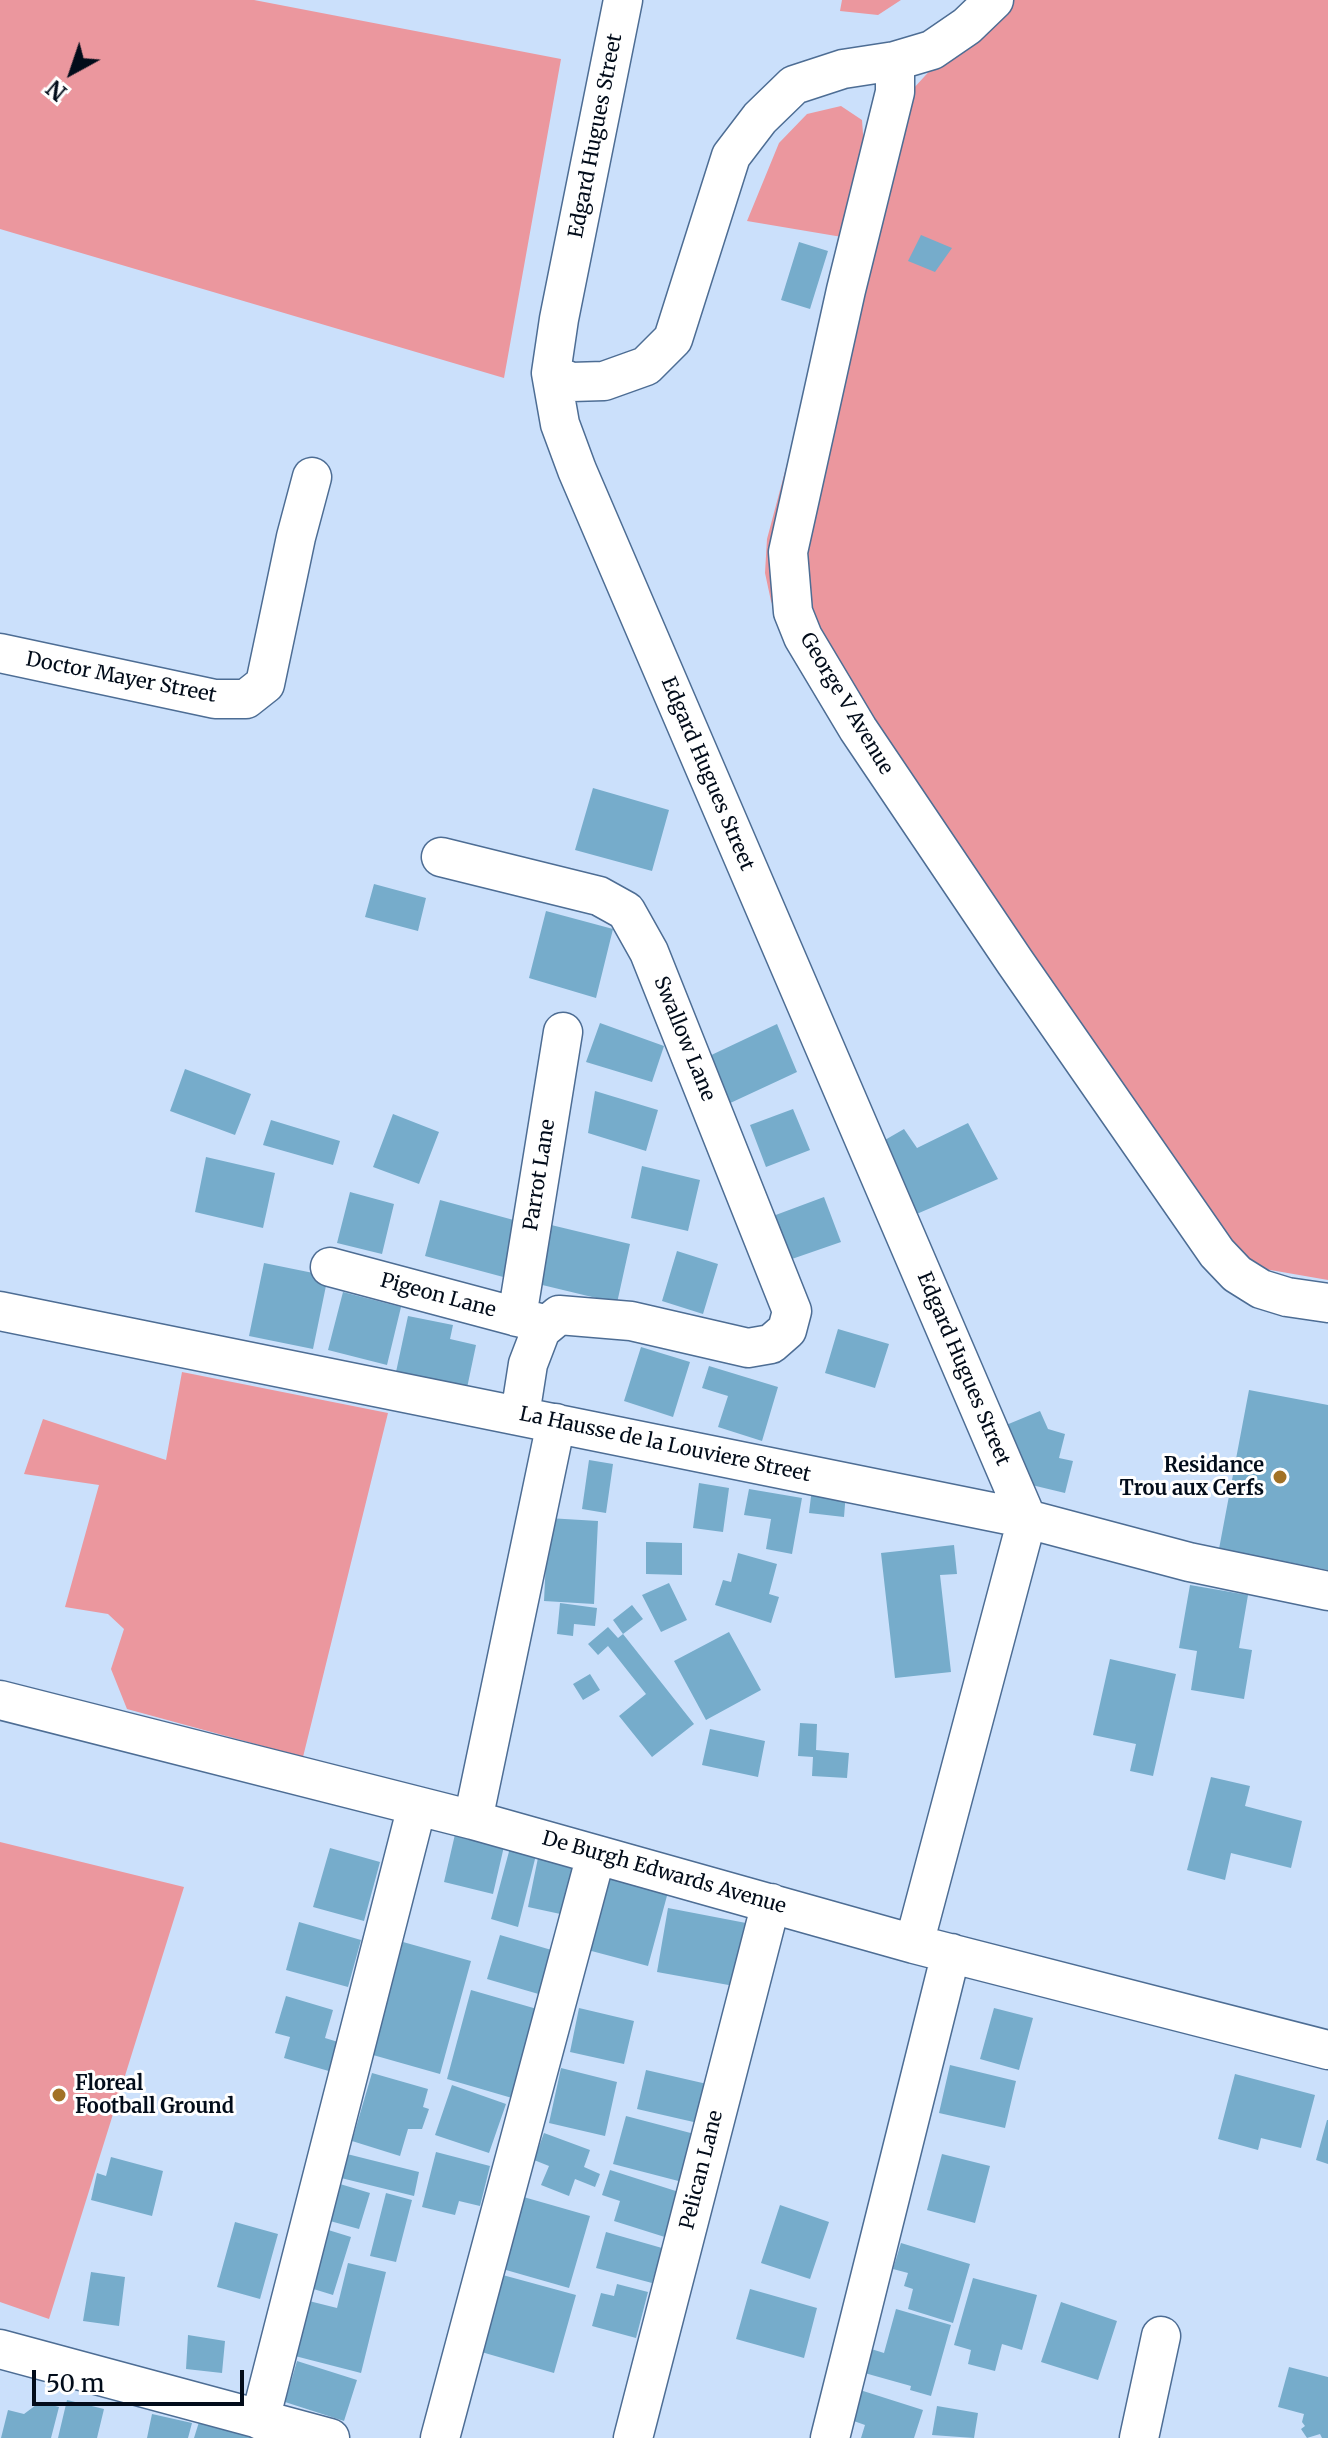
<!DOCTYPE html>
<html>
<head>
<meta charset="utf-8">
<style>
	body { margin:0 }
	#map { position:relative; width:1328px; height:2438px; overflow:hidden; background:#cbe0fb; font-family:Merriweather,serif }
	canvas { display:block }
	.north { position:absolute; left:32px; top:32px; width:80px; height:80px; -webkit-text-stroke:6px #fff; paint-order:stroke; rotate:220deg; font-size:22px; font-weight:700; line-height:32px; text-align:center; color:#020c1a }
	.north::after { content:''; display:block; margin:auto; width:28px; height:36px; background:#020c1a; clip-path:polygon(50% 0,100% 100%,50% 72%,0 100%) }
	.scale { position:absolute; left:32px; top:2370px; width:212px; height:36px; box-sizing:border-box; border:4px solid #020c1a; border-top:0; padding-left:10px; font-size:24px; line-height:28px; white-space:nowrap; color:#020c1a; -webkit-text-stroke:6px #fff; paint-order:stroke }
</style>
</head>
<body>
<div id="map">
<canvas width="1328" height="2438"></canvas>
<div class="north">N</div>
<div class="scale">50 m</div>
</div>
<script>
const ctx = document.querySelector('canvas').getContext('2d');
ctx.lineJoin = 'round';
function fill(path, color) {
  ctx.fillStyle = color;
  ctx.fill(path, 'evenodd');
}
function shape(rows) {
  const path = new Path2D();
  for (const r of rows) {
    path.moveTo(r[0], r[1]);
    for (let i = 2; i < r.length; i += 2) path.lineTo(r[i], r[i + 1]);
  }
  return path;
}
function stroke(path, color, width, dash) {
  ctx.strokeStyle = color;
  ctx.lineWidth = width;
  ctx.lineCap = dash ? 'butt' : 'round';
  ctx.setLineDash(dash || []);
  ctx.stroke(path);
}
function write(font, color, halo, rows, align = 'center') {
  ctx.font = font + ' Merriweather,serif';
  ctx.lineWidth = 6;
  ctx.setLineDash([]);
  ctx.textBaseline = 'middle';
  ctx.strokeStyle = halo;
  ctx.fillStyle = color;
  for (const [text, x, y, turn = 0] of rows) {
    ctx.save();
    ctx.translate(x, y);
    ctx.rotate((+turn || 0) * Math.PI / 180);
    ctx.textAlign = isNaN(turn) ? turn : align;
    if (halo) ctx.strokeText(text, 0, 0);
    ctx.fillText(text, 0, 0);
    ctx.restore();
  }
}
fill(shape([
	[0,0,254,0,561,59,504,378,0,229],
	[842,0,901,0,878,15,840,11],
	[995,0,1328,0,1328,1280,1230,1263,783,632,771,601,765,573,767,539,804,400,912,90],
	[841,106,862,120,865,161,842,237,747,221,779,143,807,114],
	[182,1372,388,1413,303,1757,127,1709,111,1669,124,1629,108,1614,65,1607,99,1485,24,1474,43,1419,166,1460],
	[0,1842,184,1887,49,2319,0,2302]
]), '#eb979e');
fill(shape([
	[921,235,952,248,935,272,908,261],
	[799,242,828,251,810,309,781,300],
	[593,788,669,810,652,871,575,850],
	[374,884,426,898,418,931,365,917],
	[546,911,613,929,596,998,529,978],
	[600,1023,664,1046,652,1082,586,1062],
	[777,1024,797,1072,726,1105,705,1058],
	[185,1069,251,1094,235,1135,170,1111],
	[595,1091,658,1110,646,1151,588,1133],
	[793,1109,810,1150,766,1167,750,1125],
	[393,1114,439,1132,419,1184,373,1167],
	[271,1120,340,1141,333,1165,263,1145],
	[968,1123,998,1179,912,1216,878,1144,904,1129,917,1148],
	[206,1157,275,1173,263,1228,195,1212],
	[642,1166,700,1180,688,1231,631,1218],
	[350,1192,394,1204,382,1254,337,1243],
	[824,1197,841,1242,789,1260,773,1216],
	[440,1200,521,1222,507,1278,425,1256],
	[547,1224,630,1244,617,1303,534,1283],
	[677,1251,718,1264,703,1314,662,1301],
	[264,1263,328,1276,313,1349,249,1336],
	[343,1292,401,1307,387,1365,328,1350],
	[408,1316,453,1325,450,1339,476,1345,467,1388,396,1372],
	[838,1329,889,1344,875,1388,825,1373],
	[641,1347,690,1362,673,1417,624,1401],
	[709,1366,778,1387,762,1441,718,1427,728,1396,702,1388],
	[1249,1390,1328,1405,1328,1570,1219,1549],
	[1040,1411,1048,1429,1065,1434,1059,1458,1073,1461,1065,1493,1015,1481,994,1430],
	[589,1460,613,1464,606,1513,582,1509],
	[699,1483,729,1488,723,1532,693,1528],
	[812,1488,846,1492,844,1517,809,1513],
	[749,1489,802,1498,792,1554,766,1549,771,1519,744,1515],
	[548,1518,598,1521,594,1604,544,1601],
	[646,1542,682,1543,682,1575,646,1574],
	[954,1545,957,1574,940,1575,951,1672,895,1678,881,1553],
	[738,1553,777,1564,769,1594,779,1597,771,1623,715,1605,723,1580,731,1582],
	[669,1583,687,1620,661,1632,642,1595],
	[1190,1585,1248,1595,1239,1648,1252,1650,1244,1699,1191,1690,1197,1651,1179,1648],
	[560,1603,597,1608,595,1626,574,1624,573,1636,557,1634],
	[632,1605,643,1619,623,1634,694,1724,652,1757,619,1716,646,1694,608,1646,598,1655,588,1644,608,1627,618,1638,623,1634,613,1620],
	[729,1632,761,1690,706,1720,674,1661],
	[1110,1659,1176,1674,1153,1776,1130,1771,1136,1744,1093,1735],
	[590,1674,600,1690,583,1700,573,1684],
	[800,1723,817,1724,816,1750,849,1753,847,1778,812,1776,813,1757,798,1756],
	[710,1729,765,1741,758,1777,702,1765],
	[1211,1777,1250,1786,1245,1806,1302,1821,1291,1868,1231,1853,1225,1880,1187,1870],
	[456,1830,505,1842,493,1894,444,1882],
	[511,1844,537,1851,518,1927,491,1919],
	[330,1848,380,1862,364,1921,313,1907],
	[539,1853,576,1860,565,1915,528,1907],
	[604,1874,668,1892,648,1966,584,1949],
	[668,1908,746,1923,734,1986,657,1972],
	[299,1922,361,1940,348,1987,286,1970],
	[500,1935,555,1951,542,1995,487,1979],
	[403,1942,471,1961,440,2074,373,2055],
	[471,1990,537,2009,512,2098,447,2079],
	[286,1996,333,2010,325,2038,348,2045,339,2074,284,2058,290,2037,275,2033],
	[579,2008,634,2021,624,2064,570,2052],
	[994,2008,1033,2018,1019,2070,980,2059],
	[950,2065,1016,2081,1005,2128,939,2113],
	[561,2068,617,2082,605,2136,549,2123],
	[646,2070,707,2084,698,2123,637,2109],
	[372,2073,428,2089,423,2107,429,2109,422,2129,408,2129,400,2156,352,2141],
	[1235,2074,1315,2095,1301,2148,1261,2138,1258,2150,1218,2139],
	[452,2085,506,2104,489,2153,435,2135],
	[626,2116,702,2136,690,2184,613,2164],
	[1327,2120,1328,2120,1328,2164,1316,2160],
	[544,2133,590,2150,584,2167,600,2174,595,2187,575,2179,569,2196,541,2185,549,2166,534,2160],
	[436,2152,490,2166,480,2206,459,2201,455,2215,422,2207],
	[343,2153,419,2172,414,2196,337,2177],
	[942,2154,990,2166,975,2223,927,2210],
	[111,2157,163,2171,152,2216,91,2200,97,2173,106,2176],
	[610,2170,682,2193,668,2238,614,2221,620,2201,602,2195],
	[340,2184,370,2193,359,2229,330,2221],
	[386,2193,412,2200,396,2262,370,2256],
	[520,2196,590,2216,569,2288,499,2268],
	[780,2205,829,2222,810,2279,761,2263],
	[235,2222,278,2234,260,2299,217,2287],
	[325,2229,351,2237,333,2295,307,2287],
	[606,2232,662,2248,652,2283,596,2268],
	[901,2243,970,2264,953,2323,908,2309,913,2289,904,2286,908,2273,893,2269],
	[348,2263,386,2272,361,2373,295,2356,309,2301,337,2308],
	[91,2272,125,2277,119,2326,83,2321],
	[499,2274,576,2295,554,2373,478,2351],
	[973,2278,1037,2295,1022,2350,1002,2344,995,2371,968,2364,971,2350,954,2345],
	[617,2284,648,2292,636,2338,592,2326,601,2293,614,2296],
	[750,2289,817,2308,804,2358,736,2339],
	[1061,2302,1117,2321,1098,2380,1041,2362],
	[896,2309,951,2325,931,2396,910,2390,911,2386,861,2372,868,2348,884,2353],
	[188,2335,225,2341,222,2373,186,2369],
	[297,2361,357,2380,344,2421,285,2402],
	[1289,2367,1328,2377,1328,2438,1322,2438,1320,2434,1307,2438,1301,2429,1305,2426,1302,2422,1304,2414,1278,2407],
	[860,2390,923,2410,914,2438,861,2438,865,2425,851,2420],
	[67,2400,104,2409,97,2438,58,2438],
	[40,2402,59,2407,51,2438,1,2438,8,2410,24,2414],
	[937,2406,978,2413,974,2438,932,2435],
	[152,2414,192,2423,188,2438,147,2438],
	[199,2422,250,2437,250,2438,194,2438]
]), '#76accb');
const minor = shape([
	[623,0,559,319,551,373,560,424,577,470,1027,1519,914,1944],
	[895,61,895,92,846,290,788,552,793,612,803,637,858,729,1015,962,1217,1253,1237,1274,1261,1289,1287,1297,1328,1303],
	[551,373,571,382,604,381,646,366,673,339,731,156,760,118,794,85,843,69,895,61,932,50,967,26,994,0],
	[0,653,215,699,246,699,265,684,296,537,312,477],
	[441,857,599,896,626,911,649,952,792,1311,787,1330,771,1344,748,1348,631,1321,559,1315,541,1330,528,1364,520,1415],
	[330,1267,540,1323],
	[0,1311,1027,1519,1189,1562,1328,1591],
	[517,1317,563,1032],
	[0,1700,473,1820,914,1944,1328,2050],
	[473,1820,556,1423],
	[0,2349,330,2438],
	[260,2420,417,1806],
	[440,2438,596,1855],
	[633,2438,771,1903],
	[830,2438,951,1953],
	[1139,2438,1161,2336]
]);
stroke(minor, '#4d6d94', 41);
stroke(minor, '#fff', 38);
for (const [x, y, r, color] of [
	[1280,1477,8,"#a27226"],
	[59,2095,8,"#a27226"]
]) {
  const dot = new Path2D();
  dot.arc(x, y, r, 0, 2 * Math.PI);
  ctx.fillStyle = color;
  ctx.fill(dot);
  stroke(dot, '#fff', 3);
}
write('20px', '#020c1a', '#fff', [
	["Edgard Hugues Street",596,136,-79],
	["Doctor Mayer Street",121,678,11],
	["George V Avenue",846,704,59],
	["Edgard Hugues Street",707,774,67],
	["Swallow Lane",684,1039,68],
	["Parrot Lane",540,1175,-81],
	["Pigeon Lane",438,1296,15],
	["Edgard Hugues Street",963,1369,67],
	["La Hausse de la Louviere Street",665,1445,12],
	["De Burgh Edwards Avenue",664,1873,16],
	["Pelican Lane",702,2170,-76]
]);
write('bold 20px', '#020c1a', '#fff', [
	["Residance",1264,1466],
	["Trou aux Cerfs",1264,1489],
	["Floreal",75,2084,"left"],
	["Football Ground",75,2107,"left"]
], 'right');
</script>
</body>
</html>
